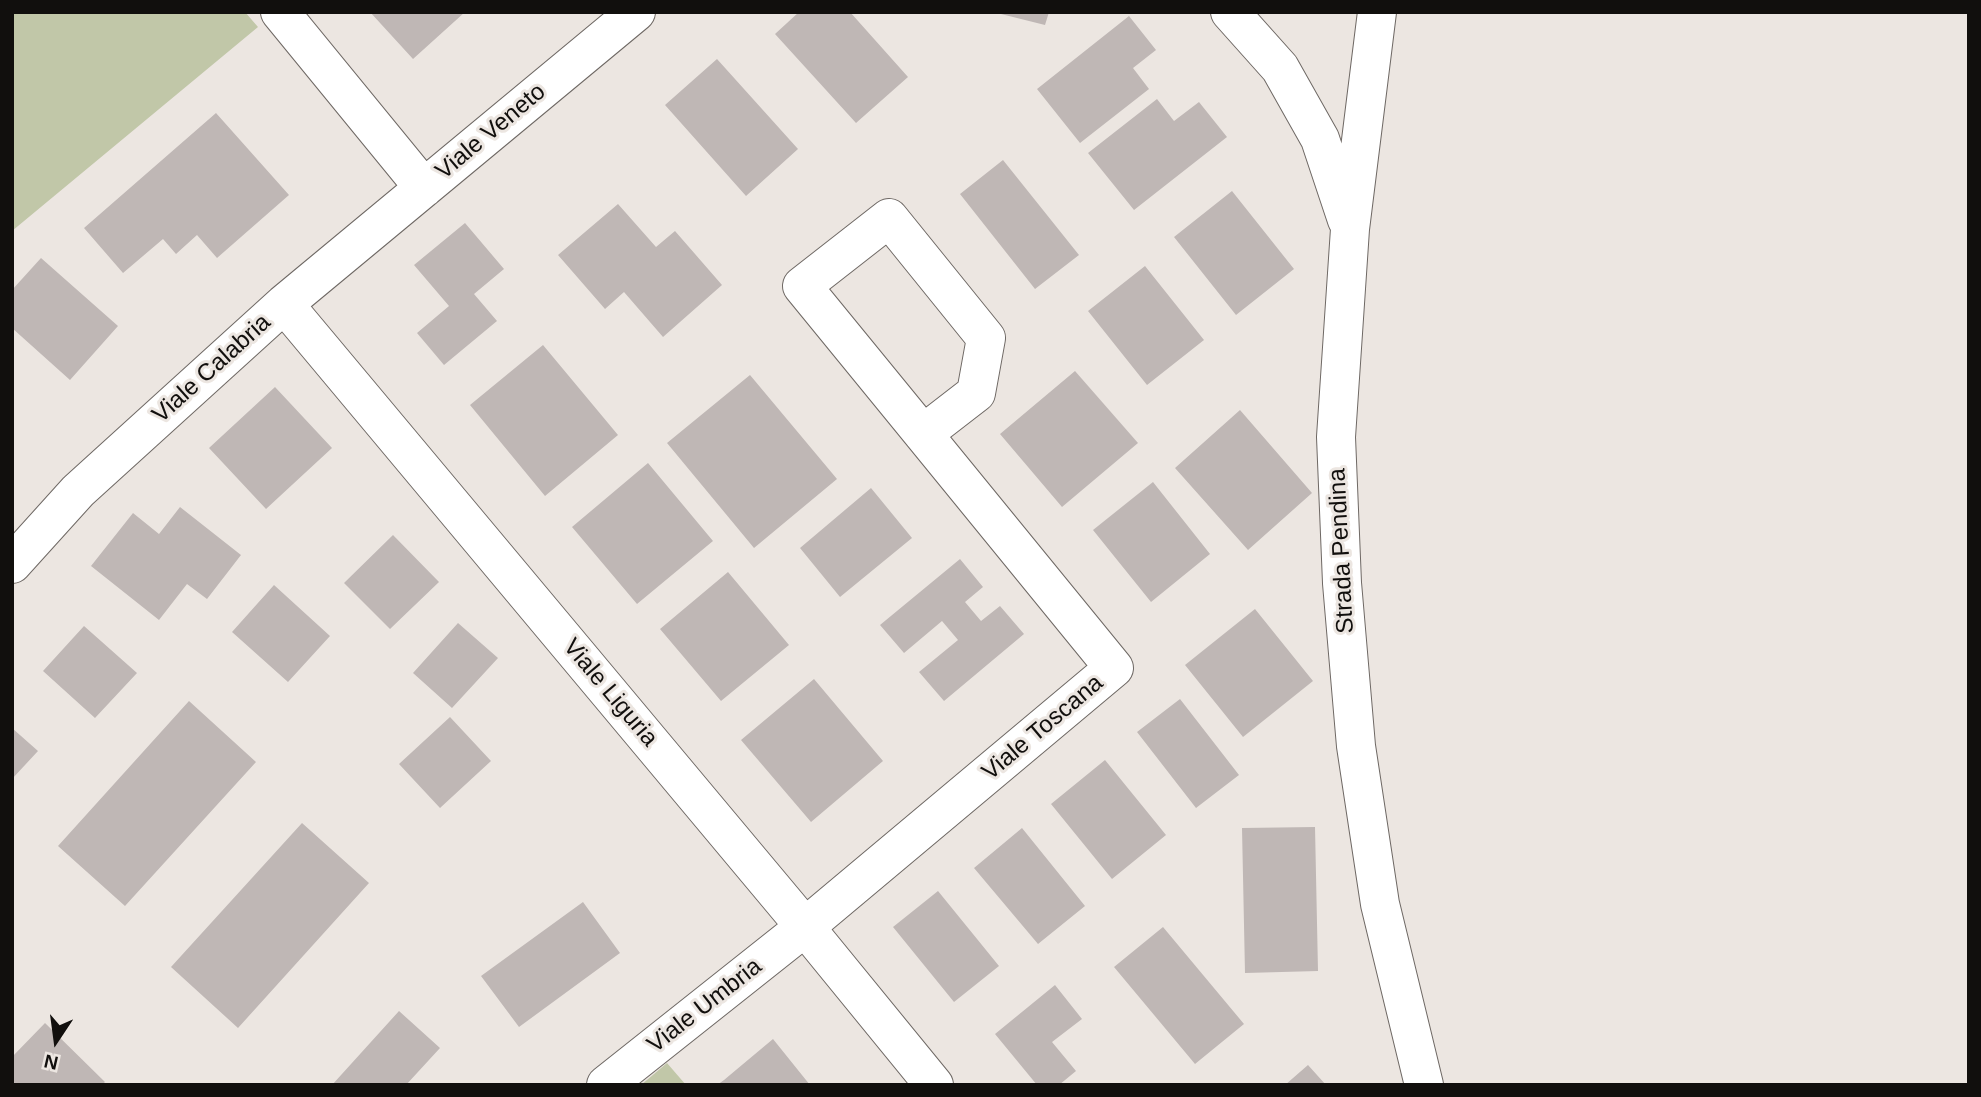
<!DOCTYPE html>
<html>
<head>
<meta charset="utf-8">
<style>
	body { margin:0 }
	#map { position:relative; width:1981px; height:1097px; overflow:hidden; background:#ece6e1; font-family:Arial,sans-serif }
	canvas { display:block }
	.frame { position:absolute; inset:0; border:14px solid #110f0d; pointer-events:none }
	.north { position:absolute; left:21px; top:1006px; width:70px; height:70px; -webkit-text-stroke:5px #ece6e1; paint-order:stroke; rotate:193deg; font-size:19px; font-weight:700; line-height:28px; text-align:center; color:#110f0d }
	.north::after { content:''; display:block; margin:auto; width:24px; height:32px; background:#110f0d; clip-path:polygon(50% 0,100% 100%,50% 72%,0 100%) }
</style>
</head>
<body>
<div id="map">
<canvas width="1981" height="1097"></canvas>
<div class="frame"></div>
<div class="north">N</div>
</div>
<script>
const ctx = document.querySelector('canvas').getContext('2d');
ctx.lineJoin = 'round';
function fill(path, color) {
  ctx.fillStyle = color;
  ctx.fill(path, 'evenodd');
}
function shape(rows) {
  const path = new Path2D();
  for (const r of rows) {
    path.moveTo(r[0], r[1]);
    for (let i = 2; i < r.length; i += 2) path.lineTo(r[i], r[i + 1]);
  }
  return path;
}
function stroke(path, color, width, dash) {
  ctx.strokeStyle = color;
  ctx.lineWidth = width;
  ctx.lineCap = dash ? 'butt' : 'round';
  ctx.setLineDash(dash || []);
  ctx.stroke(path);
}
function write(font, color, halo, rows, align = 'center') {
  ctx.font = font + ' Arial,sans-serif';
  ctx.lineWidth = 6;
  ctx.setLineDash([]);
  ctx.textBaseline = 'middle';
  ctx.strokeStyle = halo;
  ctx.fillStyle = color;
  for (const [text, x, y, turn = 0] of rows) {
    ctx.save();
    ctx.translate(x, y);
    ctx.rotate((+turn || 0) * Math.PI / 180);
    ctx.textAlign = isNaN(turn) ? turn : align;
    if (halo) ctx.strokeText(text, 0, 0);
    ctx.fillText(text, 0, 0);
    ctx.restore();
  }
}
fill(shape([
	[12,12,245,12,258,27,12,231],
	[667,1063,686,1085,641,1085]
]), '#c1c7a8');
fill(shape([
	[370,12,465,12,413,59],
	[799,12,850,12,908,77,856,123,775,34],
	[993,12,1049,12,1045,25],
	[1129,16,1156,50,1133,68,1149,89,1080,143,1037,89],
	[717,59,798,149,746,196,665,105],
	[1157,99,1174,121,1199,102,1227,137,1134,210,1088,153],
	[216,113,289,195,217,258,197,235,176,254,163,239,123,273,84,228],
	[1003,160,1079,255,1035,289,960,194],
	[1232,191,1294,269,1236,315,1174,237],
	[618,204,656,247,675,231,722,285,663,337,624,292,605,309,558,255],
	[465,223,504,269,474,294,497,321,444,365,417,333,449,306,414,265],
	[41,258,118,326,70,380,12,328,12,290],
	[1145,266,1204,340,1147,385,1088,311],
	[543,345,618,435,545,496,470,405],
	[1075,371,1138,443,1062,507,1000,434],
	[750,375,837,479,754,548,667,443],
	[275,387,332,448,266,509,209,448],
	[1240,410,1312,493,1248,550,1175,468],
	[648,463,713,541,637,604,572,527],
	[1153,482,1210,554,1151,602,1093,530],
	[871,488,912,538,840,597,800,548],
	[180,507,241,555,207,599,187,584,159,620,91,566,133,513,159,534],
	[393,535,439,582,390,629,344,583],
	[960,559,983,587,965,602,981,621,1000,606,1024,634,944,701,919,672,958,640,942,621,904,653,880,625],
	[728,572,789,645,721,701,660,629],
	[274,585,330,636,288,682,232,632],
	[1255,609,1313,681,1243,737,1185,665],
	[458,623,498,658,452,708,413,673],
	[84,626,137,673,95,718,43,671],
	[814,679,883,761,811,822,741,740],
	[1180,699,1239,775,1196,808,1137,732],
	[189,701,256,762,125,906,58,846],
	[450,717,491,761,440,808,399,764],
	[12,728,38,751,12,779],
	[1105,760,1166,835,1112,879,1051,804],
	[302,823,369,883,238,1028,171,967],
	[1315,827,1318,971,1245,973,1242,828],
	[1022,828,1085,906,1038,944,974,868],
	[938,891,999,966,954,1002,893,927],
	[583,902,620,953,519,1027,481,976],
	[1163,927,1244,1024,1195,1064,1114,967],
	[1055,985,1082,1019,1052,1042,1076,1071,1059,1085,1037,1085,995,1034],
	[399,1011,440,1048,406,1085,332,1085],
	[45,1023,105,1082,102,1085,12,1085,12,1057],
	[773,1039,810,1085,717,1085,724,1080],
	[1308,1065,1326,1085,1285,1085]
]), '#bfb7b5');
const minor = shape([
	[280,12,424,188],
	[1230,12,1280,68,1320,139,1347,220],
	[1377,12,1350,229,1336,437,1342,583,1356,746,1380,904,1424,1085],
	[284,304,805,927,934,1085],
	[12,564,78,491,284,304,636,12],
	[606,1085,805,927,1114,668,923,434,802,286,889,218,986,338,976,393,923,434]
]);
stroke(minor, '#6e6864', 40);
stroke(minor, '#fff', 38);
write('24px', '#110f0d', '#ece6e1', [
	["Viale Veneto",491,132,-40],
	["Viale Calabria",212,369,-42],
	["Strada Pendina",1342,551,-93],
	["Viale Liguria",610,693,50],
	["Viale Toscana",1043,728,-40],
	["Viale Umbria",705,1006,-38]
]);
</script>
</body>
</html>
